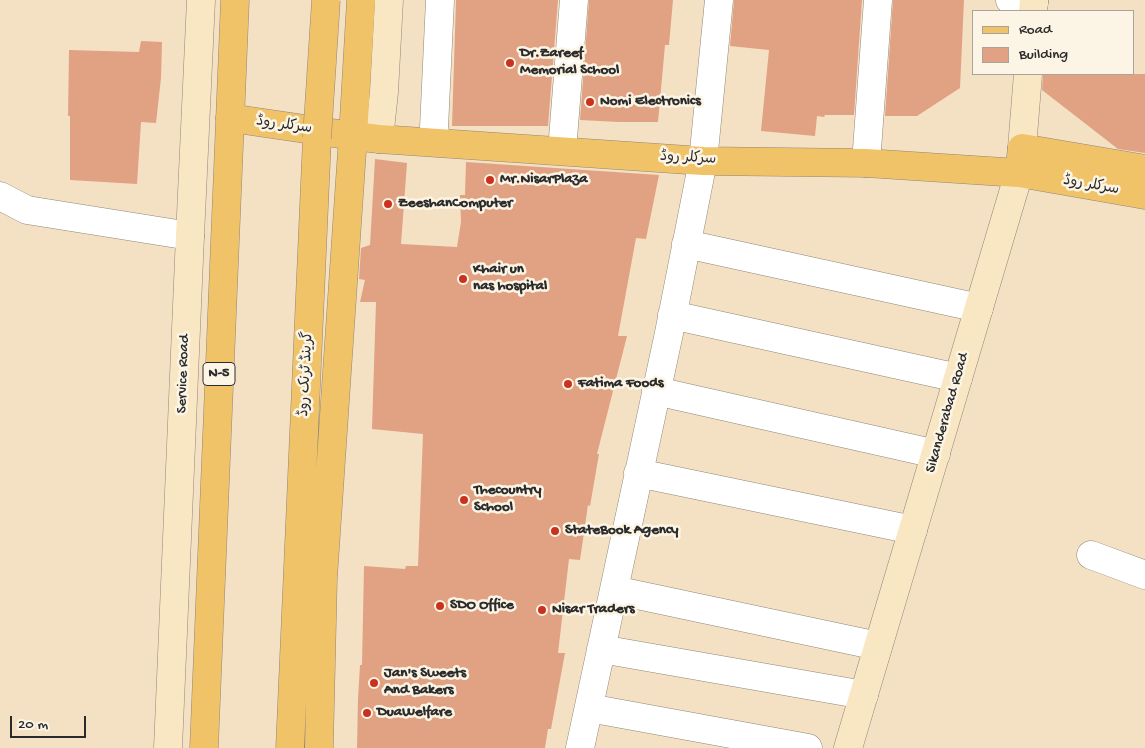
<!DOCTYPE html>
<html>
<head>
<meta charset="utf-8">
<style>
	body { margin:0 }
	#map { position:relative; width:1145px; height:748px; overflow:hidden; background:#f4e1c4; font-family:"Gochi Hand",sans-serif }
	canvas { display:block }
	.legend { position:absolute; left:972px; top:10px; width:162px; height:65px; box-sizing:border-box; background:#fcf5e5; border:1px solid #a8a49b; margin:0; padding:6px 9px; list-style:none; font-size:15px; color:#2b2b2b }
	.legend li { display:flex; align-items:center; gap:10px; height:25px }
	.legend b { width:25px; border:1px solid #a8a49b }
	.scale { position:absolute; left:10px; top:716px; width:76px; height:22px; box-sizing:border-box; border:2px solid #2b2b2b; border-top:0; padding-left:6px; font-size:15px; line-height:18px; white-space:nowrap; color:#2b2b2b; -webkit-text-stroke:4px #fcf5e5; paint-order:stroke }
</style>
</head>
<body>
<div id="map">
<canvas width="1145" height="748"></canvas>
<ul class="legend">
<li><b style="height:6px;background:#f1c369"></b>Road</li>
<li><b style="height:14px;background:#e1a183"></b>Building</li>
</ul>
<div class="scale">20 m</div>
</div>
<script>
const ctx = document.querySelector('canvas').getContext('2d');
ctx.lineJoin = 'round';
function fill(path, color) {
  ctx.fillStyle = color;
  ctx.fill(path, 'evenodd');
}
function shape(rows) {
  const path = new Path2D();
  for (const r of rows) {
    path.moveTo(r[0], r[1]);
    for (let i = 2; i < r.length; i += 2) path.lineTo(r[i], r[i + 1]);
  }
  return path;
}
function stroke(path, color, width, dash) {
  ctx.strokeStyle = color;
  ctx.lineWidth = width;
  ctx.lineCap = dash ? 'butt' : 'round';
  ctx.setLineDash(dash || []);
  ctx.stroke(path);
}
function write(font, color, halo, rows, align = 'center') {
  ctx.font = font + ' "Gochi Hand","Playpen Sans Arabic",sans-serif';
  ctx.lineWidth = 5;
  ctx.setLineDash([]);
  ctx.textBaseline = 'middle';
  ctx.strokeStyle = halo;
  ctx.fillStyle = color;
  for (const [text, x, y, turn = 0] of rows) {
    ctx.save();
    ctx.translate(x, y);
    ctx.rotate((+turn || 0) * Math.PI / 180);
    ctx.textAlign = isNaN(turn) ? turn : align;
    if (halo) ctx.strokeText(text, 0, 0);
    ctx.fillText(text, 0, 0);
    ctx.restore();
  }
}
fill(shape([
	[456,0,558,0,548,126,452,126],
	[589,0,673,0,669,45,665,45,658,122,619,122,580,120],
	[734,0,862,0,854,115,825,115,824,117,817,116,815,136,761,131,769,50,730,46],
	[893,0,964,0,960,88,917,116,885,116],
	[141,41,162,42,161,78,156,123,141,122,137,184,70,180,70,116,68,116,69,50,139,52],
	[1043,74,1145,74,1145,153,1118,149,1042,90],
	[375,159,407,163,401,244,457,247,461,222,460,195,465,195,466,162,659,175,646,239,636,238,618,336,627,336,597,454,599,454,590,506,588,505,580,560,569,559,558,653,565,653,551,729,548,729,545,748,357,748,358,699,360,665,362,665,364,566,405,569,406,566,418,566,423,434,372,429,376,302,360,302,365,280,359,279,361,248,370,245]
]), '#e1a183');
const street = shape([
	[1010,0,1034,2],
	[437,142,434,128,440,0],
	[562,151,574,0],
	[866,163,878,0],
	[0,196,27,210,190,236],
	[686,244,979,308],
	[672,315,958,378],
	[656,391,936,454],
	[638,473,913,530],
	[1091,555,1145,575],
	[614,590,878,646],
	[601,649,864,695],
	[589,708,808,748],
	[580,748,669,333,703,161,719,0]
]);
const secondary = shape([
	[1033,11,1034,0],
	[379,139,384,92,389,0],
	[1022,148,1028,74],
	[168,748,190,236,201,0],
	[848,748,1019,173]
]);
const primary = shape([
	[230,118,353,136,379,139,703,161,866,163,1019,173,1145,195],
	[1019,173,1022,148,1145,169]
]);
const highway = shape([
	[204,748,235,0],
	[290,748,317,138],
	[319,748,323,578,353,136,361,0]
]);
stroke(street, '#908678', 29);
stroke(secondary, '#908678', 29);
stroke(primary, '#908678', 29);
stroke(highway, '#908678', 29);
stroke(street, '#fff', 28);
stroke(secondary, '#f9e7c3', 28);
stroke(primary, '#f1c369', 28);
stroke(highway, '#f1c369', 28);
const highwayBridge = shape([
	[317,138,326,0]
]);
stroke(highwayBridge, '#908678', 29, []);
stroke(highwayBridge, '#f1c369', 28);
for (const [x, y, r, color] of [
	[510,63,5,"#c8321e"],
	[590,102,5,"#c8321e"],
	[490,180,5,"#c8321e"],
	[388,204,5,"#c8321e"],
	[463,279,5,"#c8321e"],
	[568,384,5,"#c8321e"],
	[464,500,5,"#c8321e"],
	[555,531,5,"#c8321e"],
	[440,606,5,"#c8321e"],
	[542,610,5,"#c8321e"],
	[374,683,5,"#c8321e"],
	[367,713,5,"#c8321e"]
]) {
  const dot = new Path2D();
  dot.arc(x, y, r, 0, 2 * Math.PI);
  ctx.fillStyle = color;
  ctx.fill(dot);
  stroke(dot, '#fcf5e5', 2);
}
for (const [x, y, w] of [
	[219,374,32]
]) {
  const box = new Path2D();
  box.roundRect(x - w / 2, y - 11.5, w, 23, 4);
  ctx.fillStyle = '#fcf5e5';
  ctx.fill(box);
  stroke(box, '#2b2b2b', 1);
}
write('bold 14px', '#2b2b2b', null, [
	["N-5",219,374]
]);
write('bold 15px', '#2b2b2b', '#fcf5e5', [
	["Dr.Zareef",520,54],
	["Memorial School",520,71],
	["Nomi Electronics",600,102],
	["Mr.NisarPlaza",500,180],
	["ZeeshanComputer",398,204],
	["Khair un",473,270],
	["nas hospital",473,287],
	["Fatima Foods",578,384],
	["Thecountry",474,491],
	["School",474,508],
	["StateBook Agency",565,531],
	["SDO Office",450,606],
	["Nisar Traders",552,610],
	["Jan's Sweets",384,674],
	["And Bakers",384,691],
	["DuaWelfare",377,713]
], 'left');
write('15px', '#2b2b2b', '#fcf5e5', [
	["سرکلر روڈ",284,126,8],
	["سرکلر روڈ",688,159,3],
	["سرکلر روڈ",1091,186,10],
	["Service Road",184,374,-88],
	["گرینڈ ٹرنک روڈ",307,374,-87],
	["Sikanderabad Road",948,413,-74]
]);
</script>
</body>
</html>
